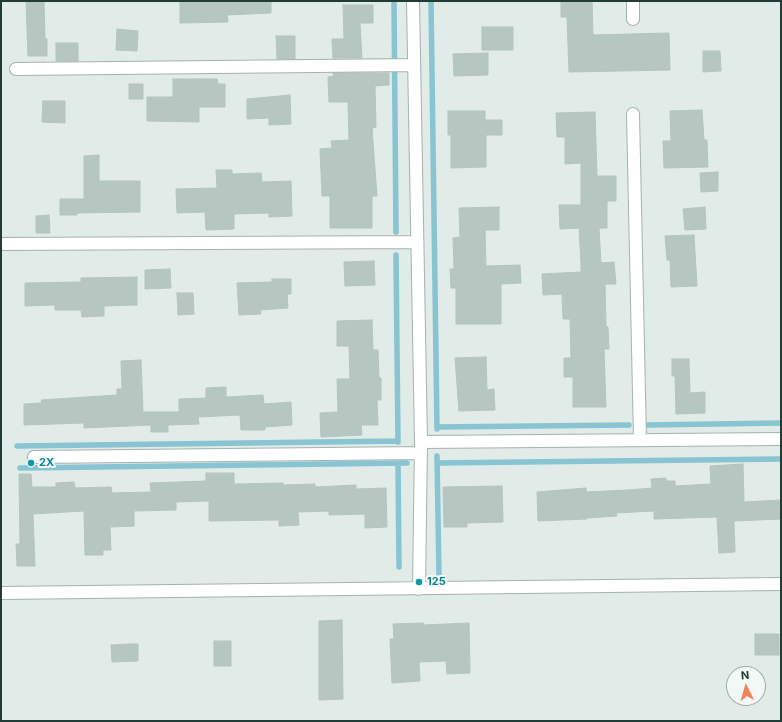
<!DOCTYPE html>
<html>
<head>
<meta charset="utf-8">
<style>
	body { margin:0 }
	#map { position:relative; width:782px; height:722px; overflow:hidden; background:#e1ebe7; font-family:Inter,sans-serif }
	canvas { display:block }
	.frame { position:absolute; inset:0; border:2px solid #213c36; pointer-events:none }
	.north { position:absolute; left:726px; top:666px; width:40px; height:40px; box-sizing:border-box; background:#f1f8f5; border:1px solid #9eada9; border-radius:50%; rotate:355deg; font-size:11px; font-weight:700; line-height:16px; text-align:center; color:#213c36 }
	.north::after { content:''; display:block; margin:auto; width:14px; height:18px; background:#f38257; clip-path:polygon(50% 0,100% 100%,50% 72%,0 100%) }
</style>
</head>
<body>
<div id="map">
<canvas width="782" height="722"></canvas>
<div class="frame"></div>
<div class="north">N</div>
</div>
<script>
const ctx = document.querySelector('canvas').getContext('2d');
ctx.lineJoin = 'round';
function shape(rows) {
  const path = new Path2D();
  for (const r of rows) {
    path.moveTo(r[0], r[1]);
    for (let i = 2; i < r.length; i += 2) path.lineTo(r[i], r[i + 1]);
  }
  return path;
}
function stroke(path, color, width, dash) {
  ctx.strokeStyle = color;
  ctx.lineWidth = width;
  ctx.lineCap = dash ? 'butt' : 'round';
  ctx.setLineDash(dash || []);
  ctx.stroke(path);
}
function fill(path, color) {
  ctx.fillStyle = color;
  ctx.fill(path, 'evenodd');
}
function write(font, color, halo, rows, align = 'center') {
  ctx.font = font + ' Inter,sans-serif';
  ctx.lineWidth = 4;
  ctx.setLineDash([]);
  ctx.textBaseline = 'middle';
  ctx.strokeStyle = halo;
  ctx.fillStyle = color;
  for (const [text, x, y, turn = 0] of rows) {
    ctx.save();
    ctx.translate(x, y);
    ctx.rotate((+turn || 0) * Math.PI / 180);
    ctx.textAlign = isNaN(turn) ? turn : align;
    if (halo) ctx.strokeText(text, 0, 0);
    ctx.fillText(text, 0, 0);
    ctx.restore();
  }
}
stroke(shape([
	[394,1,396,232],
	[431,1,437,429],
	[396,255,398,442],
	[648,425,781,423],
	[437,427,629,425],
	[17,446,398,441],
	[437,456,439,575],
	[437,463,781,459],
	[398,464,399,567],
	[20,468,407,463]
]), '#88c4d1', 5.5);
const building = shape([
	[26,1,44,1,45,39,47,39,47,56,28,56,26,1],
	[180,1,271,1,271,13,227,15,228,22,180,23,180,1],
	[561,1,592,1,593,35,669,33,670,70,569,72,567,17,561,17,561,1],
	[343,5,373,5,373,23,360,23,362,58,333,58,332,39,344,39,343,5],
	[482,27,513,27,513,50,482,50,482,27],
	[117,29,138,31,137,51,116,50,117,29],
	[276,36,295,36,295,59,277,59,276,36],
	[56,43,78,43,78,61,56,61,56,43],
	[703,51,720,51,721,71,703,72,703,51],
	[488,53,488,75,454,76,453,54,488,53],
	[333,73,389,73,389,85,375,86,376,127,372,128,377,196,372,196,372,228,330,228,330,196,322,196,320,149,332,148,331,141,349,140,348,102,329,102,328,77,334,76,333,73],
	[173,79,217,79,218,84,225,84,225,107,199,107,199,122,147,121,147,97,173,97,173,79],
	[129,84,143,84,143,99,129,99,129,84],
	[290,95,291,124,269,125,269,118,247,119,247,99,290,95],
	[43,101,65,101,65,123,42,122,43,101],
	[702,110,704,140,707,140,708,167,664,168,663,141,671,141,670,111,702,110],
	[448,111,485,111,485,120,502,120,502,135,486,135,486,167,451,168,451,135,448,135,448,111],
	[595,112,597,176,616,176,616,201,607,201,607,228,599,228,601,263,614,262,616,284,605,284,606,327,608,327,609,349,604,349,606,407,573,407,573,377,564,377,564,358,571,358,570,319,563,319,562,294,543,295,542,274,581,272,581,264,579,228,560,229,559,205,581,205,581,163,565,164,565,137,557,137,556,113,595,112],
	[99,155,99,181,140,181,140,212,77,213,77,215,60,215,60,199,84,199,84,156,99,155],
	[216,170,232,170,232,174,261,173,262,182,291,181,292,216,269,217,269,213,234,214,234,229,206,230,205,212,177,213,176,189,217,188,216,170],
	[718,172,718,191,701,192,700,173,718,172],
	[499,207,499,230,485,230,486,266,520,265,521,283,501,284,501,324,456,324,456,288,451,288,450,269,454,269,453,238,460,237,459,208,499,207],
	[705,207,706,229,685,230,683,209,705,207],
	[49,215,50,233,36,233,36,216,49,215],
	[694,235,697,286,671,287,670,260,667,260,665,236,694,235],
	[374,261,375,285,345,286,344,262,374,261],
	[170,269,171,288,145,289,145,270,170,269],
	[137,277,137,305,104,306,104,316,82,317,81,310,55,310,55,305,25,306,25,283,81,282,81,278,137,277],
	[272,279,291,279,291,294,287,294,288,308,260,310,261,314,239,315,237,283,272,282,272,279],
	[177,293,193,293,194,314,178,315,177,293],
	[372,320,373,350,378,350,379,378,381,378,381,400,377,400,378,425,361,425,362,435,321,437,320,413,338,412,337,379,350,379,349,346,337,346,337,321,372,320],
	[486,357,487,390,494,389,495,410,459,411,455,358,486,357],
	[672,359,689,359,690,393,705,392,705,413,676,414,675,376,672,376,672,359],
	[141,360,143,412,179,412,179,399,206,398,206,388,226,387,226,397,263,395,264,404,291,402,292,425,265,427,265,430,241,430,240,415,198,417,199,424,168,425,168,432,151,432,151,425,84,428,84,423,24,425,24,404,42,403,41,400,117,395,117,389,122,389,121,361,141,360],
	[743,464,744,502,781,500,781,519,734,521,735,552,719,553,717,517,654,519,654,511,616,513,617,516,587,518,587,519,538,521,537,492,586,488,586,492,628,490,652,488,651,479,666,478,666,481,675,481,675,486,711,484,710,466,743,464],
	[206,473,234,473,234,484,283,483,283,485,315,484,315,487,356,485,356,489,386,488,387,527,365,528,365,514,329,515,329,511,298,512,299,525,279,526,279,520,209,521,209,501,176,502,176,510,134,511,134,526,110,527,111,550,103,550,103,555,85,555,84,511,33,514,35,566,17,566,16,544,20,544,19,474,31,474,32,487,56,487,56,483,74,482,75,488,111,487,112,493,151,492,150,483,206,481,206,473],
	[502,486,503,522,467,523,467,527,444,527,443,487,502,486],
	[342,620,343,699,319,700,319,621,342,620],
	[423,623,423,625,469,623,470,673,447,674,446,661,419,662,420,681,392,683,390,639,394,639,393,624,423,623],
	[755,634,779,634,779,655,755,655,755,634],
	[214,641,231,641,231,666,214,666,214,641],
	[131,644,138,644,138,661,112,662,111,645,131,644]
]);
fill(building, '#b6c6c0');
stroke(building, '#b3c5be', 1);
const minor = shape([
	[413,1,421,442,419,589],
	[633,1,633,19],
	[16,69,414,65],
	[633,114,640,440],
	[1,244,417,242],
	[421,442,781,439],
	[34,457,421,453],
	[1,593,781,584]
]);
stroke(minor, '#a4b3ae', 14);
stroke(minor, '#fff', 12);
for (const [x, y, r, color] of [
	[31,463,4,"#0f9aa8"],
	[419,582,4,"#0f9aa8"]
]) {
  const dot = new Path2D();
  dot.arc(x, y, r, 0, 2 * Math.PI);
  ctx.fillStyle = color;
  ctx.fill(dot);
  stroke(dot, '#f1f8f5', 1.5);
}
write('bold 11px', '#0d838f', '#f1f8f5', [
	["2X",39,463],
	["125",427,582]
], 'left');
</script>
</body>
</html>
